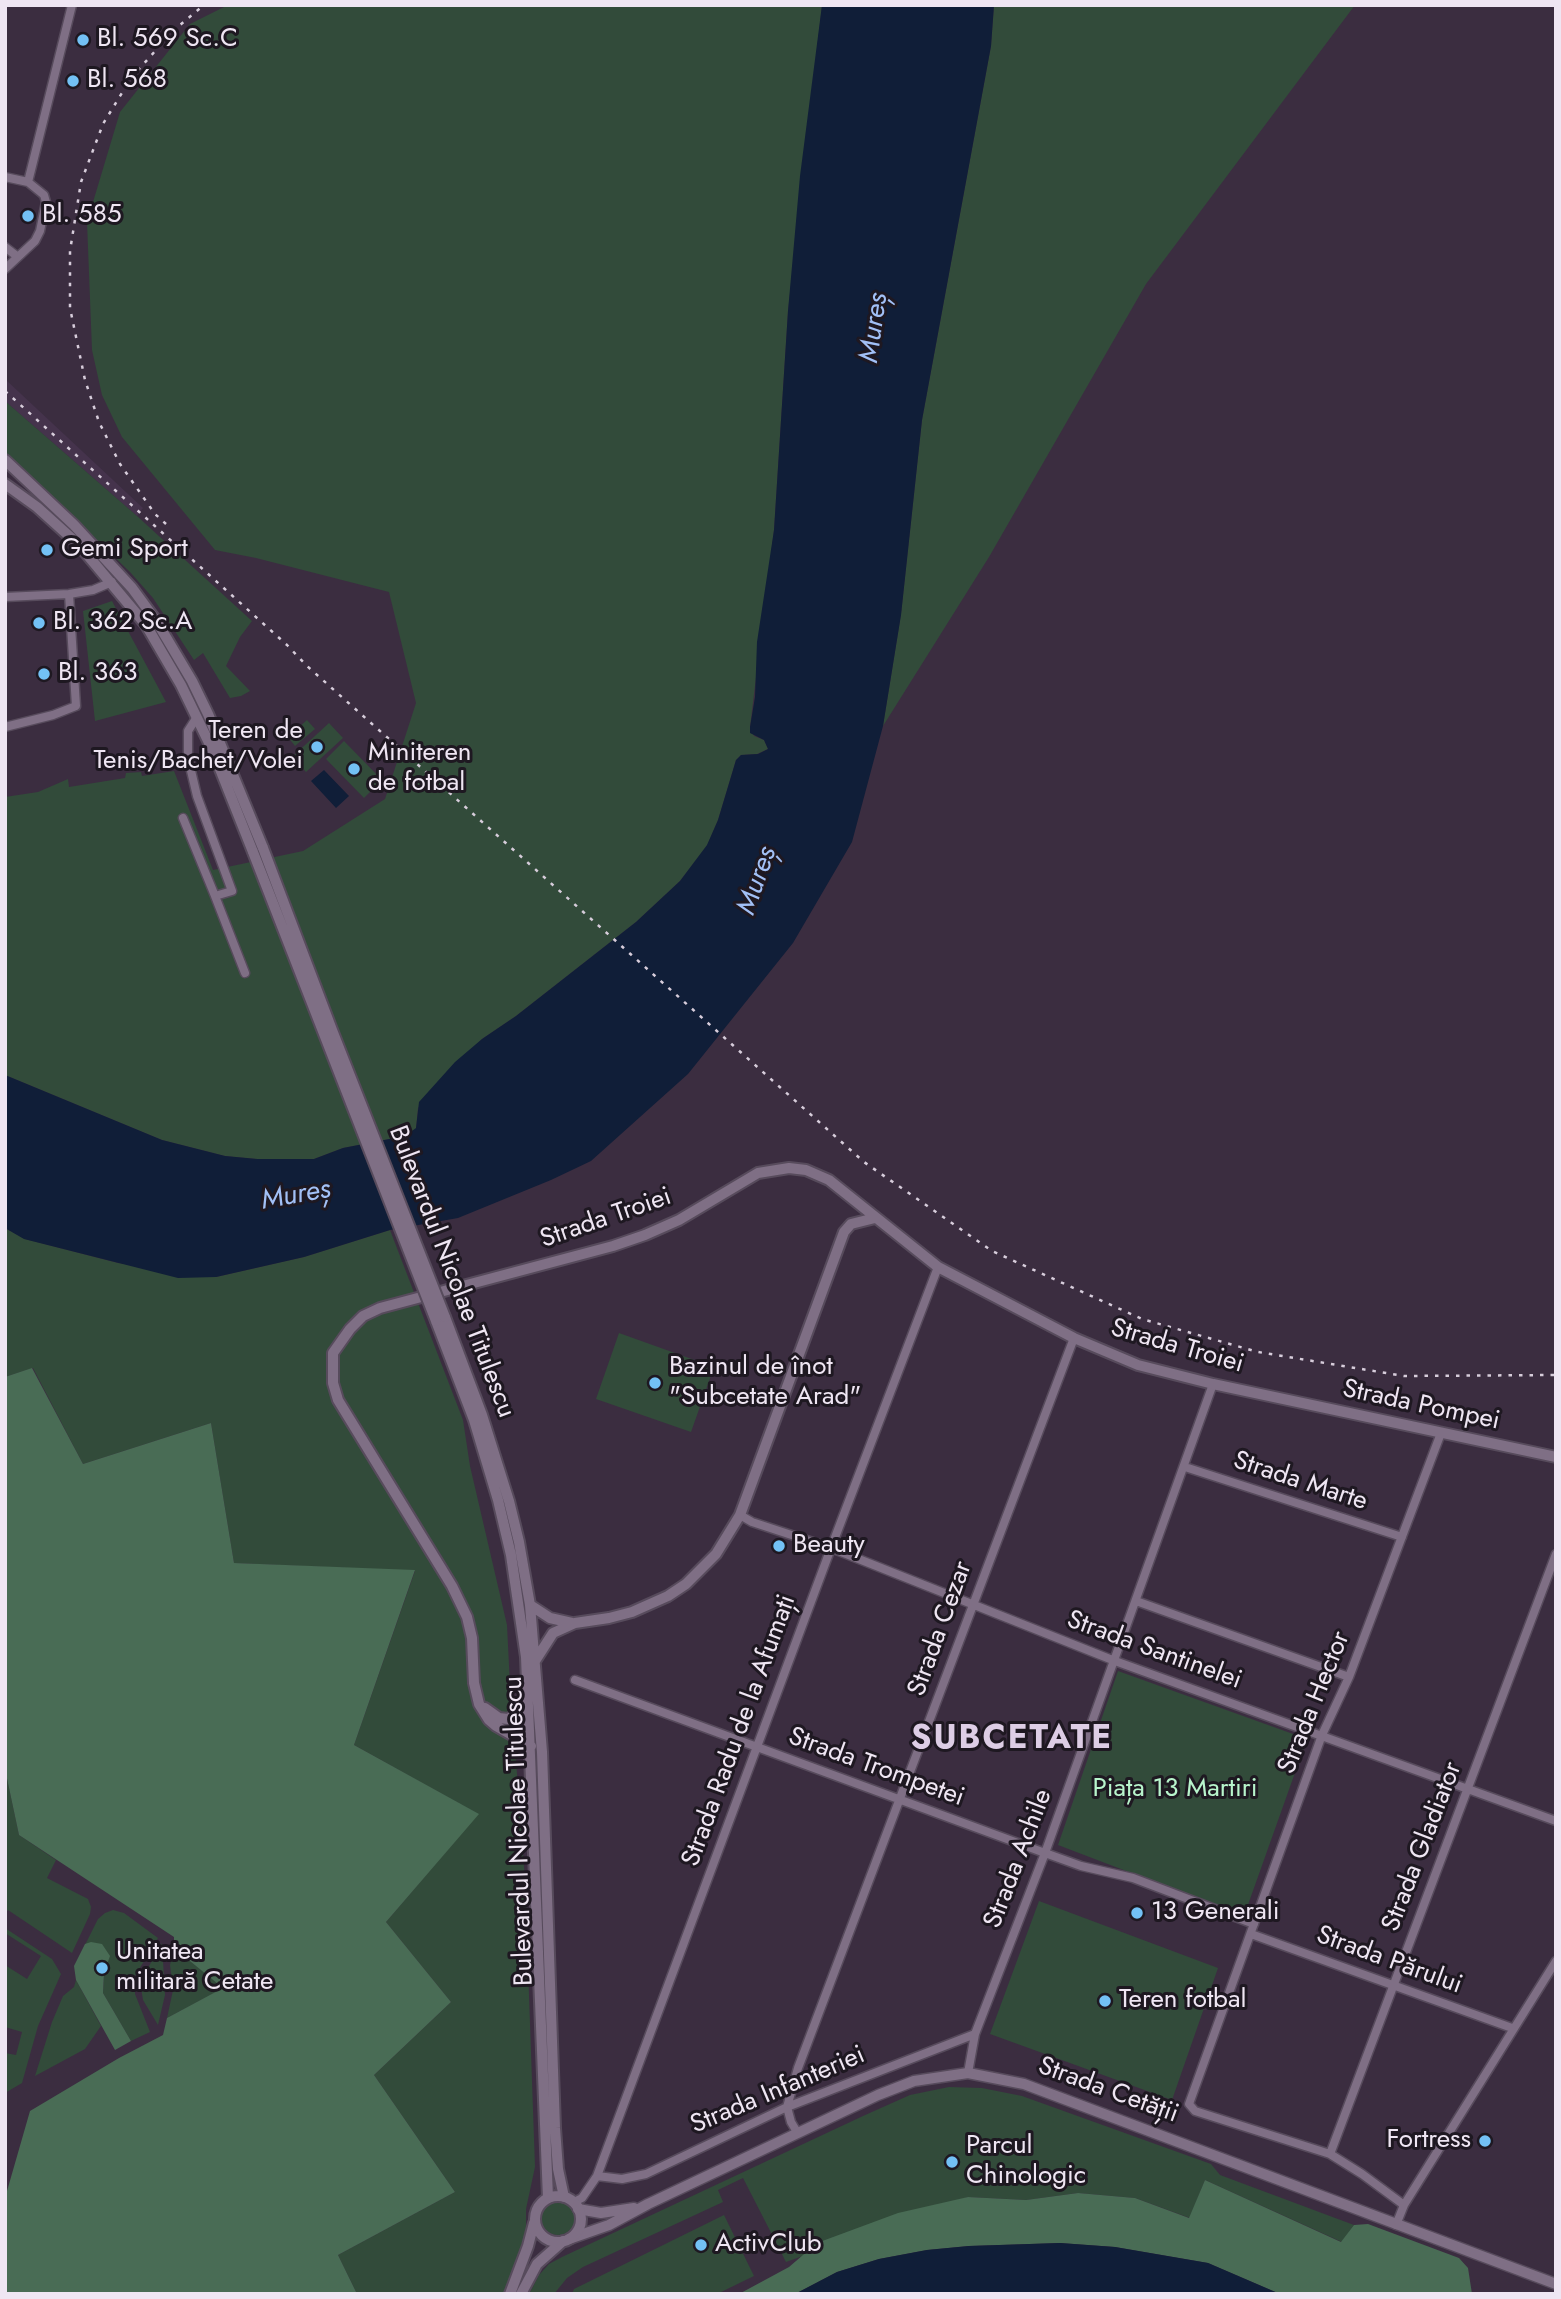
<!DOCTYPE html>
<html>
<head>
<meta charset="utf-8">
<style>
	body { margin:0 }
	#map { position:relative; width:1561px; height:2299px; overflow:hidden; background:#3b2d40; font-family:Jost,sans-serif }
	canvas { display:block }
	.frame { position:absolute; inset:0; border:7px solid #efe6f3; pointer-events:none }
</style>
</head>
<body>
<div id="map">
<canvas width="1561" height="2299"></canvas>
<div class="frame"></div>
</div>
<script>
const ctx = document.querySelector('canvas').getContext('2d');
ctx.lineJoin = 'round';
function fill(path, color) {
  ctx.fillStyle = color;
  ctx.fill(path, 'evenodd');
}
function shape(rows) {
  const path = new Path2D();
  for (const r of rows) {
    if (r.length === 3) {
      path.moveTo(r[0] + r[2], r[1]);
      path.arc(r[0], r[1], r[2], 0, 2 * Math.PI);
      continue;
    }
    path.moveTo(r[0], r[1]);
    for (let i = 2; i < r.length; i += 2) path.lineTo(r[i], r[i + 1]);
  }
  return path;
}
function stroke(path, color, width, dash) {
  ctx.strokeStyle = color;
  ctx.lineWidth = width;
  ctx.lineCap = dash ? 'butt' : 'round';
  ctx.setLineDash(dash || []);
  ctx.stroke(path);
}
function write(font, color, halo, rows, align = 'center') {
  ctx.font = font + ' Jost,sans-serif';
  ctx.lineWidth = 6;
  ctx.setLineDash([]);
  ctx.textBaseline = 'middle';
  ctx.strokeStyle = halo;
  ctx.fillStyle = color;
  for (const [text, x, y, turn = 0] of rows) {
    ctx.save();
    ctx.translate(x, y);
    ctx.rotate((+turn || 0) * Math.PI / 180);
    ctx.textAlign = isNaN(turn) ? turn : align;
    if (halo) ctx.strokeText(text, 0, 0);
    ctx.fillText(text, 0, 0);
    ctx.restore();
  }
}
fill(shape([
	[5,379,143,508,137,516,5,401]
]), '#45334c');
fill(shape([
	[228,5,822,5,788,311,774,530,750,727,754,736,764,740,768,749,757,754,741,755,736,760,718,820,707,846,680,881,636,922,516,1016,482,1039,418,1108,416,1129,405,1136,343,1148,314,1159,257,1159,225,1156,162,1140,5,1075,5,797,38,792,68,779,69,787,125,778,126,773,141,772,142,776,174,771,213,870,303,851,385,799,416,703,389,592,256,558,215,550,122,437,102,395,92,350,87,222,120,112,190,24],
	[994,5,1355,5,1146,284,989,557,883,726,901,614,922,420,991,46],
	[5,401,137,516,252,621,240,637,226,666,250,691,241,696,230,698,203,653,194,660,153,598,130,572,5,452],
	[112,601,166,702,95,721,83,611],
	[307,720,315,729,295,746,288,737],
	[329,723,343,738,306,772,292,757],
	[344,741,382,780,364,798,326,759],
	[5,1228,25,1239,118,1263,216,1277,304,1257,390,1230,463,1420,470,1466,507,1625,510,1685,517,1724,515,1747,525,1880,535,2167,526,2209,526,2237,503,2294,357,2294,338,2255,455,2192,374,2075,451,2002,386,1922,478,1814,354,1745,415,1571,234,1563,211,1423,83,1464,33,1368,5,1377],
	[619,1333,714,1367,691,1432,596,1399],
	[1118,1671,1307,1739,1244,1916,1058,1845],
	[5,1769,19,1835,56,1860,47,1878,88,1899,91,1907,90,1914,72,1953,8,1910,5,1914],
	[1039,1901,1218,1968,1172,2100,990,2034],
	[113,1910,124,1913,158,1938,135,1976,135,1994,150,2032,131,2041,103,1993,104,1973,85,1945,98,1919,105,1913],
	[5,1928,52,1959,61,1974,38,2026,22,2083,5,2093,5,2053,16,2055,22,2032,5,2027,5,1965,27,1979,41,1956,5,1933],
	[162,1943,165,1995,158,2025,143,2000,140,1982],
	[174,1948,224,1988,167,2018,173,1990,170,1965],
	[76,1980,101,2026,85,2049,35,2076,52,2022,63,1996,74,1987],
	[949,2087,982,2088,1022,2096,1211,2164,1220,2175,1354,2225,1342,2242,1205,2180,1190,2218,1135,2198,1078,2193,1026,2200,968,2197,786,2262,743,2178,718,2190,723,2202,583,2267,567,2278,554,2294,529,2294,539,2275,549,2264,562,2257,863,2116,910,2095],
	[558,2218,17],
	[724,2215,754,2276,717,2294,572,2294,574,2289]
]), '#324b3a');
fill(shape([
	[32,1368,83,1464,211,1423,234,1563,415,1570,354,1745,479,1814,386,1922,451,2002,374,2075,455,2192,338,2255,357,2294,5,2294,5,2198,30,2111,119,2058,163,2035,167,2018,223,1988,174,1948,174,1937,19,1835,5,1769,5,1377],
	[91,1942,102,1944,110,1956,104,1973,103,1993,131,2041,115,2050,76,1980,74,1966,85,1944],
	[1205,2180,1341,2242,1354,2225,1368,2224,1459,2258,1468,2268,1472,2294,1280,2294,1208,2263,1115,2247,1060,2243,969,2246,927,2250,879,2259,837,2272,795,2294,739,2294,789,2267,817,2243,898,2213,968,2197,1026,2200,1078,2193,1135,2198,1189,2218]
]), '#496c55');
fill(shape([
	[822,5,994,5,991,46,922,420,901,615,883,726,852,842,793,943,688,1074,591,1161,551,1180,458,1218,390,1230,304,1257,216,1277,178,1278,24,1239,5,1228,5,1075,162,1140,225,1156,257,1159,314,1159,343,1148,405,1136,416,1128,419,1102,455,1062,482,1039,516,1016,636,922,680,881,707,845,718,820,736,760,741,755,758,754,768,749,764,740,750,733,750,727,755,697,757,642,774,530,788,311,800,176],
	[324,770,349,796,336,808,311,781],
	[1060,2243,1115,2247,1208,2263,1280,2294,795,2294,837,2272,879,2259,927,2250,969,2246]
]), '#101e38');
const minor = shape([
	[5,177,28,182,44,195,46,202,40,231,35,241,5,269],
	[28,182,72,5],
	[5,247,18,257],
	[5,597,69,594,93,590,112,582],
	[5,727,53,715,76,706,69,594],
	[183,818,215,896,232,891,197,796,188,758,188,731,197,717],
	[215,896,245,973],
	[1185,1467,1402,1537],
	[740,1515,752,1522,831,1548,1115,1661,1556,1821],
	[1136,1601,1349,1677],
	[575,1680,1045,1853,1081,1866,1133,1878,1254,1924],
	[1251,1934,1512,2028],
	[968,2073,975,2034,1045,1853,1213,1384],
	[797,2132,791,2122,787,2107,798,2068,1074,1338],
	[1330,2154,1556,1554],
	[597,2176,622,2179,646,2174,787,2107,975,2034],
	[574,2202,582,2198,597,2176,831,1548,938,1267],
	[1404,2205,1362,2174,1330,2154,1195,2111,1189,2104,1322,1735,1349,1677,1441,1433],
	[1396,2225,1404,2205,1556,1961]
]);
const tertiary = shape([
	[578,2209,601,2213,634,2208],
	[569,2239,609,2225,648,2204,878,2095,914,2081,968,2073,1024,2084,1556,2284]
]);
const secondary = shape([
	[5,460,74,525,132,588,157,622,192,681,208,714,263,848],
	[5,484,37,507,79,545,146,625,181,685,212,749,253,852],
	[445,1317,482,1415,509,1501,519,1542,530,1605,542,1752,555,2128,558,2169,564,2197],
	[436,1321,474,1420,498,1500,511,1555,526,1657,548,2198],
	[530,1605,550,1618,572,1623],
	[535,1661,553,1633,575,1623,609,1618,632,1612,668,1596,686,1584,716,1554,740,1515,844,1232,851,1224,875,1218],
	[485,1708,499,1718,508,1719,518,1713,529,1698],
	[531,1746,496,1726,489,1720,479,1704,474,1683,472,1638,467,1617,452,1586,338,1400,333,1383,333,1353,350,1329,363,1316,380,1308,613,1246,645,1235,679,1220,758,1173,789,1168,806,1170,829,1180,938,1267,1074,1338,1138,1365,1213,1384,1556,1457],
	[558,2219,23],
	[510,2294,528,2246,534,2223],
	[521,2294,537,2264,563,2241]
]);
stroke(minor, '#574b5c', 11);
stroke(tertiary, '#574b5c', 13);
stroke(secondary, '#574b5c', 14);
stroke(minor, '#7f6f85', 8);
stroke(tertiary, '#7f6f85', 10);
stroke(secondary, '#7f6f85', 10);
stroke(shape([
	[5,391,287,645,307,666,864,1162,992,1251,1142,1319,1258,1352,1404,1376,1556,1375],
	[166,524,155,514,120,464,99,422,85,380,70,308,70,251,81,182,103,124,131,78,174,30,204,5]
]), '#d7cddb', 2.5, [3.5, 7]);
const secondaryBridge = shape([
	[263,848,332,1030,445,1317],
	[253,852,436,1321]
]);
stroke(secondaryBridge, '#574b5c', 14, []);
stroke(secondaryBridge, '#7f6f85', 10);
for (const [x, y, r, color] of [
	[83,40,7,"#73c1f5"],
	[73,81,7,"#73c1f5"],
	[28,216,7,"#73c1f5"],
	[47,550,7,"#73c1f5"],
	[39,623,7,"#73c1f5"],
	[44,674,7,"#73c1f5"],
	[317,747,7,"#73c1f5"],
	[354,769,7,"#73c1f5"],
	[655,1383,7,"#73c1f5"],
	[779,1546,7,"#73c1f5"],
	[1137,1913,7,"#73c1f5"],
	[102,1968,7,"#73c1f5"],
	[1105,2001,7,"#73c1f5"],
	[1485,2141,7,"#73c1f5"],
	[952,2162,7,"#73c1f5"],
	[701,2245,7,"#73c1f5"]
]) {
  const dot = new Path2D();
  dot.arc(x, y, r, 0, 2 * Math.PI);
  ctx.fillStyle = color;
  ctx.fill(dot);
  stroke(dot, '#1e1821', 2.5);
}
write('26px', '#efe6f3', '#1e1821', [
	["Bl. 569 Sc.C",97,40],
	["Bl. 568",87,81],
	["Bl. 585",42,216],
	["Gemi Sport",61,550],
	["Bl. 362 Sc.A",53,623],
	["Bl. 363",58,674],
	["Teren de",303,732,"right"],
	["Tenis/Bachet/Volei",303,762,"right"],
	["Miniteren",368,754],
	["de fotbal",368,784],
	["Bazinul de înot",669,1368],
	["\"Subcetate Arad\"",669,1398],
	["Beauty",793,1546],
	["13 Generali",1151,1913],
	["Unitatea",116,1953],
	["militară Cetate",116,1983],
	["Teren fotbal",1119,2001],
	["Fortress",1471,2141,"right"],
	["Parcul",966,2147],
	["Chinologic",966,2177],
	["ActivClub",715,2245]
], 'left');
write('26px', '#efe6f3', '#1e1821', [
	["Strada Troiei",606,1219,-19],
	["Bulevardul Nicolae Titulescu",451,1272,69],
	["Strada Troiei",1177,1347,16],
	["Strada Pompei",1421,1406,12],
	["Strada Marte",1300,1482,18],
	["Strada Cezar",941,1629,-70],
	["Strada Santinelei",1154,1651,20],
	["Strada Hector",1315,1703,-68],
	["Strada Radu de la Afumați",740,1731,-70],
	["Strada Trompetei",876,1768,20],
	["Bulevardul Nicolae Titulescu",520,1831,-92],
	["Strada Gladiator",1423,1847,-69],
	["Strada Achile",1019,1859,-69],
	["Strada Părului",1389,1961,20],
	["Strada Infanteriei",778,2091,-23],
	["Strada Cetății",1108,2091,20]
]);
write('26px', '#b8f5cc', '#1e1821', [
	["Piața 13 Martiri",1175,1790]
]);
write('italic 28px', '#a2c0f6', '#1e1821', [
	["Mureș",875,328,-82],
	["Mureș",758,881,-71],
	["Mureș",296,1196,-10]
]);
ctx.letterSpacing = '2px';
write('bold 33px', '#ddcde5', '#1e1821', [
	["SUBCETATE",1012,1740]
]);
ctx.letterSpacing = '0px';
</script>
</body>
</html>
